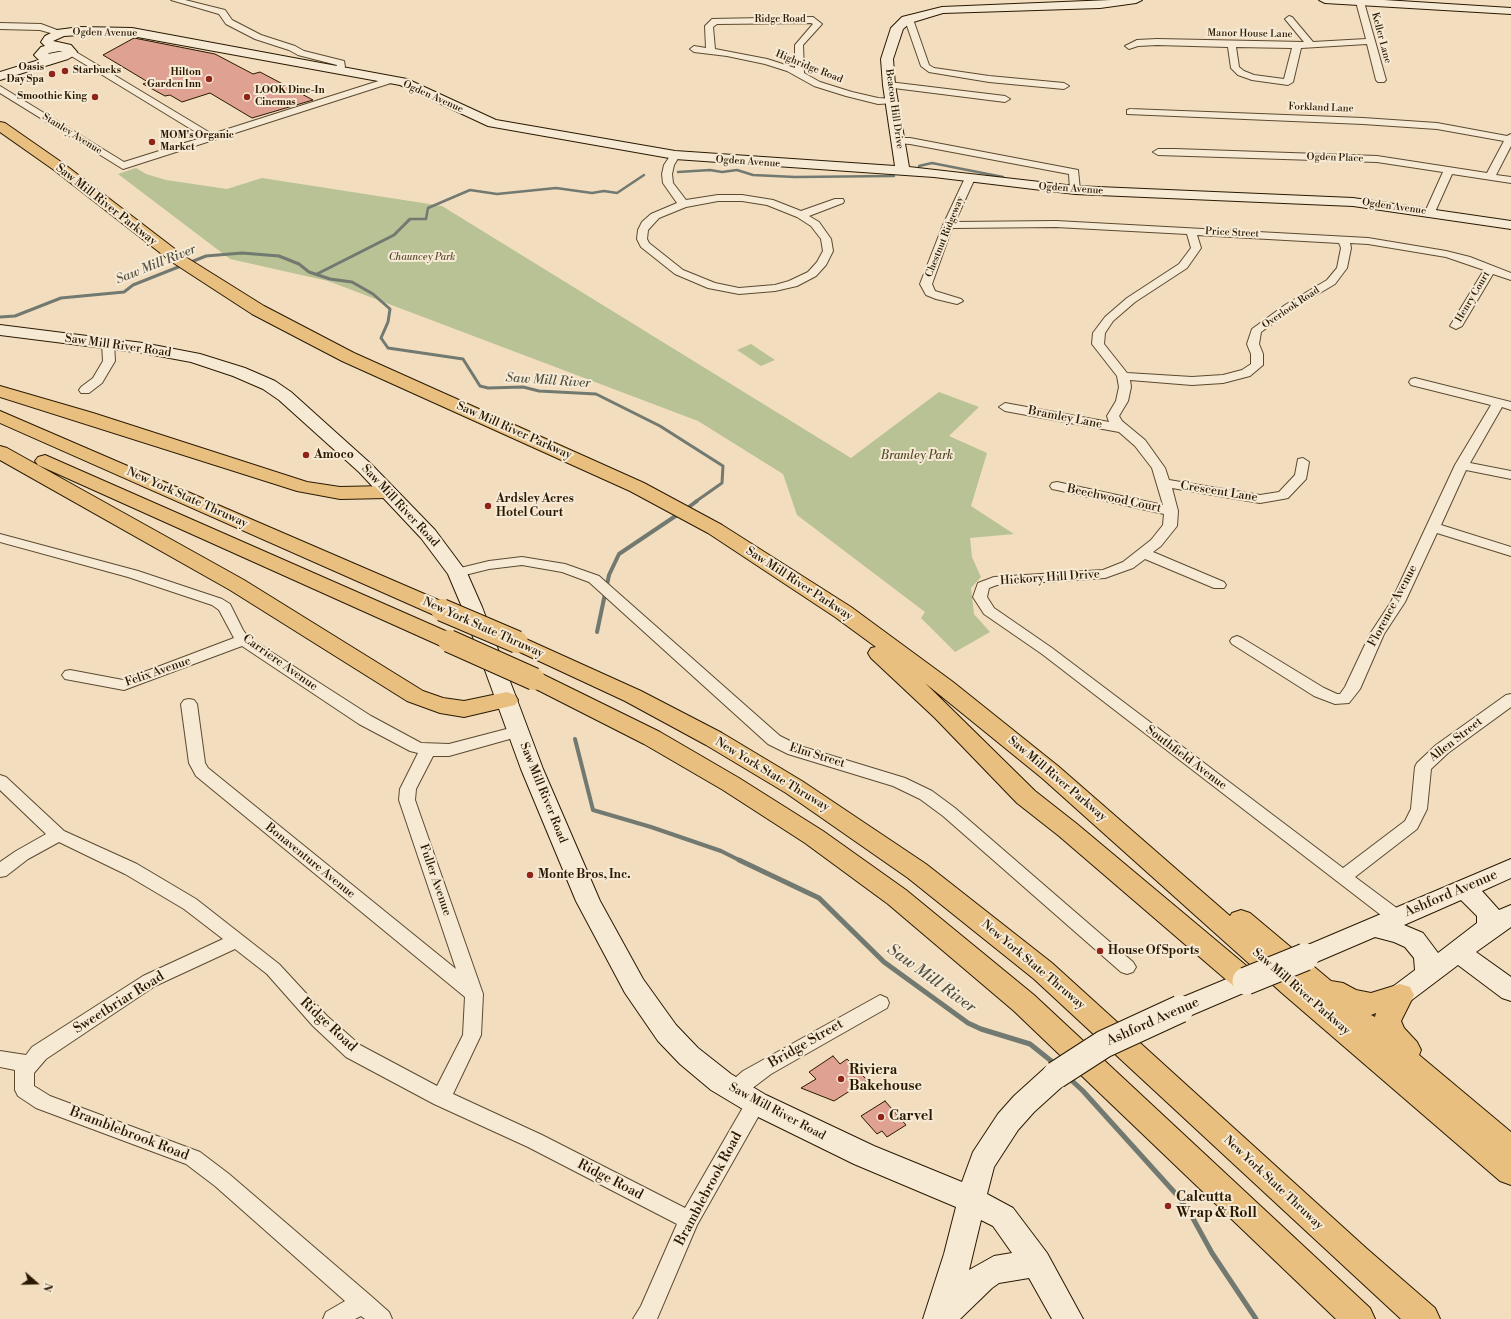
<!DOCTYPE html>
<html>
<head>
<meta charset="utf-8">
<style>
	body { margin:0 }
	#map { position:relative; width:1511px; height:1319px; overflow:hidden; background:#f2debe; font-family:"Libre Bodoni",serif }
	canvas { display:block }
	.north { position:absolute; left:16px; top:1263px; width:40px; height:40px; -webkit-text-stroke:3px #f7ead5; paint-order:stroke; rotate:110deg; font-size:11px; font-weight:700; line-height:16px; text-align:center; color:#2a1900 }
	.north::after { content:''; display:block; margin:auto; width:14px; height:18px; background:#2a1900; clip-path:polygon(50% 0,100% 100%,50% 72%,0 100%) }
</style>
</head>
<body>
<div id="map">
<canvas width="1511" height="1319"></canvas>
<div class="north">N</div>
</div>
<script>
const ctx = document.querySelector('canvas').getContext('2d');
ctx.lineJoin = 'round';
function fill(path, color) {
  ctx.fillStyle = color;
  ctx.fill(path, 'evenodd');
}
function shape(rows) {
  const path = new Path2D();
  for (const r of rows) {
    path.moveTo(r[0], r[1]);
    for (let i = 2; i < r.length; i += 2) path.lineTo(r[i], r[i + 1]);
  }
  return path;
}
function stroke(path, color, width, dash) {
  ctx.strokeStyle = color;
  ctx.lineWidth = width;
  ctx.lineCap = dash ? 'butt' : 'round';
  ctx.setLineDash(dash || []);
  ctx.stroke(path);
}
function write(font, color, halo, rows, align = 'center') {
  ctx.font = font + ' "Libre Bodoni",serif';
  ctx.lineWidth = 4;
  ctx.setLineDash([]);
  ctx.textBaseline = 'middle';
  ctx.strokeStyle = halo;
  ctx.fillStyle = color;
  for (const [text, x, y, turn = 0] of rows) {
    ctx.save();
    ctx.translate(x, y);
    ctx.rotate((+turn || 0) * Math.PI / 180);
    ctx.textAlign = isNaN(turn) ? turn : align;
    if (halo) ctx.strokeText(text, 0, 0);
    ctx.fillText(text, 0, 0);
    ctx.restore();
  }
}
fill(shape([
	[136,168,146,174,166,180,227,189,262,178,442,206,851,458,939,392,979,407,949,436,987,453,971,506,1014,534,970,538,972,557,981,577,971,588,974,614,990,632,955,652,921,618,925,612,797,515,783,474,698,421,328,281,230,259,118,174],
	[751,344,775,360,761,366,737,350]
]), '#b8c294');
stroke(shape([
	[919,166,932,163,1003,177],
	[678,172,710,170,722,172,737,170,753,175,795,177,894,176],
	[408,221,410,219,426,219,428,208,470,190,497,194,556,188,592,193,604,191,617,193,644,175]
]), '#717971', 2.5);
stroke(shape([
	[317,274,394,235,409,220],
	[0,317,15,316,61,298,124,292,133,285,206,256,242,253,279,256,299,264,309,272,330,279,352,282,373,294,390,309,388,322,381,338,388,348,463,359,480,386,488,388,523,387,539,391,596,394,660,426,723,466,722,483,695,502]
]), '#717971', 3);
stroke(shape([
	[686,509,697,501],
	[597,632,609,575,619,554,680,513],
	[575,739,593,810,651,827,721,851,741,861]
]), '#717971', 4);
stroke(shape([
	[739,860,819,898,884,962,968,1023,981,1029,1030,1044,1055,1064],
	[1068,1077,1083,1091,1176,1194,1190,1213,1212,1253,1256,1319]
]), '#717971', 5);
const building = shape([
	[134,38,215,54,253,74,260,72,313,100,252,118,210,93,182,102,170,95,165,96,143,84,148,82,103,55,134,38],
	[833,1056,840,1064,847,1059,867,1080,834,1101,801,1088,816,1079,809,1072,833,1056],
	[885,1101,906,1125,887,1137,882,1131,877,1134,861,1116,885,1101]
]);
fill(building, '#dfa191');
stroke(building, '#2a1900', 1);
const street = shape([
	[171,0,185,0,225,10,232,20,261,35,295,46,304,51,344,61,345,67,341,72,335,72,334,70,337,65,298,55,289,50,255,39,226,24,219,14,171,0],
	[1358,0,1364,2,1386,80,1384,82,1378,82,1376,80,1367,44,1301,48,1293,82,1288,85,1252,80,1238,75,1231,68,1228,47,1157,45,1138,46,1129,49,1125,46,1137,40,1157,39,1304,42,1285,19,1289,16,1292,17,1313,42,1366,39,1356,2,1358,0],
	[1236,47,1292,48,1284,79,1254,75,1244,71,1239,67,1236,47],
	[813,17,822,24,803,45,804,73,820,82,852,92,878,98,895,99,895,103,878,104,846,96,814,86,787,71,765,64,727,56,694,52,690,49,694,46,706,48,705,26,712,19,813,17],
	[811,23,813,24,795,45,795,68,767,59,715,49,713,27,717,24,811,23],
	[906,17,914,22,929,65,934,68,989,76,1064,83,1069,86,1064,89,989,82,929,72,921,66,906,23,902,20,906,17],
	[0,23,41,24,65,33,61,36,40,30,0,29,0,23],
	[71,49,212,134,388,78,394,78,396,80,394,82,123,169,0,93,0,86,124,162,204,137,68,54,67,52,71,49],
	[889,82,1005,96,1010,99,1005,102,886,87,886,83,889,82],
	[1130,109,1363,118,1437,123,1507,136,1511,134,1511,146,1496,175,1511,177,1511,183,1452,174,1435,212,1430,215,1425,212,1443,172,1377,162,1158,155,1153,152,1158,149,1175,149,1377,156,1487,173,1504,141,1437,129,1363,124,1127,114,1127,110,1130,109],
	[899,138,910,138,1078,170,1080,190,1075,193,1070,190,1069,174,910,144,896,143,894,141,896,139,899,138],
	[675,152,680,155,674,165,672,174,673,183,686,200,718,195,742,195,773,200,801,211,835,199,843,199,844,201,843,203,809,216,819,222,831,239,833,251,826,265,816,276,797,286,775,291,739,294,708,288,675,274,641,247,637,239,638,230,642,222,651,214,677,203,663,183,662,174,664,165,672,153,675,152],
	[718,201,742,201,767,205,797,217,811,226,821,239,823,251,817,262,808,272,789,281,775,285,739,288,715,283,683,270,649,243,647,239,648,230,659,218,686,207,718,201],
	[970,175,975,178,955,222,1056,221,1368,238,1446,251,1470,257,1511,273,1511,280,1493,274,1462,326,1456,329,1450,326,1484,270,1446,257,1368,244,1350,243,1351,248,1347,268,1335,284,1293,309,1261,332,1259,344,1263,354,1263,365,1250,376,1223,383,1192,385,1130,380,1131,387,1128,401,1119,416,1122,421,1145,440,1165,468,1169,480,1260,495,1279,492,1295,475,1298,459,1303,458,1309,462,1306,479,1288,498,1283,499,1260,503,1172,488,1178,511,1177,526,1161,546,1153,552,1224,582,1226,585,1224,588,1214,588,1145,559,1133,568,1105,578,997,585,989,588,987,597,994,608,1052,648,1343,868,1405,821,1411,809,1415,767,1417,763,1436,745,1506,695,1511,694,1511,707,1448,753,1431,769,1427,809,1417,829,1355,877,1402,912,1405,917,1402,922,1396,924,1390,922,1042,654,984,614,973,597,978,583,994,577,1103,570,1123,562,1151,540,1163,525,1164,514,1057,490,1052,489,1050,486,1052,483,1057,482,1163,505,1152,468,1135,446,1119,432,1005,411,999,407,1005,403,1109,422,1107,416,1116,401,1119,387,1117,376,1092,344,1093,333,1105,317,1127,298,1179,264,1191,248,1187,234,1056,227,952,228,932,284,935,291,961,299,963,301,957,304,936,299,926,295,920,284,943,225,965,178,970,175],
	[1197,235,1339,243,1341,248,1337,268,1327,280,1285,305,1252,329,1247,344,1251,354,1251,364,1242,370,1223,375,1192,377,1127,373,1104,344,1105,333,1113,321,1135,302,1187,268,1201,248,1197,235],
	[108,339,114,343,115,361,102,383,89,393,81,393,79,390,81,387,93,378,103,361,102,343,108,339],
	[1415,378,1511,402,1511,410,1502,407,1470,463,1511,471,1511,479,1466,470,1441,525,1511,547,1511,556,1437,533,1405,602,1384,634,1360,689,1349,703,1335,704,1314,696,1232,644,1230,641,1232,638,1237,636,1242,638,1324,688,1337,694,1340,694,1345,687,1370,634,1391,602,1455,465,1491,405,1411,385,1409,382,1411,379,1415,378],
	[0,534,138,571,222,599,230,604,243,630,248,637,371,716,421,743,449,744,518,726,524,727,526,731,524,735,449,756,433,756,416,789,415,800,483,994,481,1035,453,1094,542,1135,685,1208,749,1097,756,1095,763,1097,766,1103,697,1225,657,1319,633,1319,641,1306,677,1224,528,1147,434,1104,346,1057,313,1026,267,974,235,949,155,986,46,1059,34,1073,34,1086,50,1096,200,1152,229,1174,371,1296,389,1312,392,1319,365,1319,361,1316,355,1319,323,1319,326,1312,345,1301,215,1186,186,1164,36,1108,18,1096,15,1090,15,1070,0,1067,0,1051,26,1055,32,1047,143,976,223,939,184,909,125,874,59,842,28,859,6,876,0,877,0,862,16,851,46,834,0,790,0,775,6,777,64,831,137,864,196,899,279,964,327,1016,360,1045,437,1086,463,1035,465,997,196,776,189,763,181,704,184,700,189,699,194,700,197,704,205,763,208,768,456,969,399,800,400,789,418,753,410,751,359,724,242,646,124,690,65,679,62,675,65,671,70,670,123,680,234,638,219,610,212,605,128,577,0,542,0,534],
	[522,557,565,564,599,576,780,736,800,746,905,778,932,791,955,808,1133,962,1136,967,1133,972,1127,974,1121,972,943,816,920,799,893,786,788,754,768,744,589,582,562,572,522,565,489,569,457,577,452,576,450,573,452,570,489,561,522,557],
	[880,995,887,998,889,1003,887,1008,771,1074,742,1096,735,1098,728,1096,725,1090,728,1084,743,1071,880,995]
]);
const secondary = shape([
	[1111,0,1142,0,1136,3,1100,8,943,13,910,23,903,29,893,59,895,85,909,167,1075,186,1353,198,1511,221,1511,229,1353,206,1075,194,934,177,675,159,488,126,400,85,132,36,80,35,64,36,53,41,71,45,77,52,75,55,68,59,0,80,0,72,39,60,34,55,41,47,45,46,41,42,45,36,57,30,80,27,132,28,407,79,496,120,675,151,895,166,883,85,881,59,891,28,902,17,942,7,1111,0],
	[59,51,63,51,48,54,49,53,59,51],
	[1319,0,1384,0,1511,8,1511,14,1325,3,1319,0],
	[0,325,143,343,200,354,245,368,275,381,291,392,371,464,435,530,467,573,482,607,543,769,600,901,643,979,676,1025,698,1048,731,1074,766,1095,874,1146,962,1182,973,1152,998,1114,1014,1096,1046,1067,1056,1064,1066,1067,1069,1075,1066,1083,1034,1112,1018,1130,994,1167,987,1194,1013,1208,1047,1253,1083,1319,1052,1319,1029,1278,999,1283,992,1288,960,1319,923,1319,944,1254,956,1207,854,1164,746,1111,711,1090,680,1064,658,1041,625,993,576,901,521,769,462,607,448,574,421,538,359,472,279,400,263,389,233,376,191,362,143,353,0,335,0,325],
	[981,1220,993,1226,1012,1253,994,1256,969,1270,981,1220],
	[1511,859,1511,878,1482,891,1499,910,1511,905,1511,927,1476,952,1511,977,1511,1001,1502,998,1458,965,1409,1002,1400,1005,1391,1002,1387,995,1391,988,1415,970,1414,958,1405,947,1394,942,1375,937,1305,967,1296,964,1292,957,1296,950,1511,859],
	[1461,900,1477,916,1477,923,1438,953,1423,933,1404,925,1461,900],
	[1246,971,1255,974,1259,981,1255,988,1180,1020,1171,1016,1167,1009,1171,1002,1246,971]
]);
const highway = shape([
	[0,122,5,123,64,164,184,256,264,306,354,353,644,483,722,525,851,607,953,682,1058,766,1230,916,1232,913,1241,910,1250,913,1331,981,1343,983,1356,990,1371,993,1400,984,1410,987,1414,995,1401,1021,1404,1028,1417,1042,1421,1050,1419,1055,1511,1132,1511,1185,1500,1181,1282,993,1042,778,925,683,1035,791,1077,824,1255,973,1259,981,1255,989,1246,992,1237,989,1059,836,1017,803,935,718,871,658,868,653,871,648,876,647,835,617,708,533,630,491,342,361,252,314,172,262,54,170,0,132,0,122],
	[1376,1013,1375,1017,1371,1015,1376,1013],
	[0,386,93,413,307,482,340,487,387,486,394,488,397,492,394,496,387,498,340,499,297,491,0,397,0,386],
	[0,411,450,605,453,610,450,615,442,617,434,615,0,423,0,411],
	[0,446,7,448,244,580,423,691,443,698,464,701,507,692,515,695,518,700,515,705,464,717,440,713,407,701,230,590,0,460,0,446],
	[45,455,457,636,460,641,457,646,449,648,441,646,38,465,35,461,38,457,45,455],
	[517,635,641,691,722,733,802,781,926,864,1052,963,1366,1248,1435,1308,1440,1319,1401,1319,1034,979,908,878,786,793,706,745,625,701,509,647,506,642,509,637,517,635],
	[534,672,542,674,660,732,739,778,823,831,906,890,1034,995,1370,1308,1375,1319,1336,1319,1014,1011,888,904,805,843,723,790,644,744,526,684,523,679,526,674,534,672]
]);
stroke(street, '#5c4a30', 2);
stroke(secondary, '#2a1900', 2);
stroke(highway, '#2a1900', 2);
fill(street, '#f7ead5');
fill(secondary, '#f7ead5');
fill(highway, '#e9bf7f');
const secondaryBridge = shape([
	[1246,981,1305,957],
	[1056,1075,1104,1044,1180,1009]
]);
const highwayBridge = shape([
	[442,610,517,642],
	[449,641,534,679]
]);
stroke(secondaryBridge, '#2a1900', 29, []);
stroke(highwayBridge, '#2a1900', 24, []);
stroke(secondaryBridge, '#f7ead5', 27);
stroke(highwayBridge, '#e9bf7f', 22);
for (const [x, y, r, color] of [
	[65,71,4,"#8f2418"],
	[52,74,4,"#8f2418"],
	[209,79,4,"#8f2418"],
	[95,97,4,"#8f2418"],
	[247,97,4,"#8f2418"],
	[152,142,4,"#8f2418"],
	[306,455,4,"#8f2418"],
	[488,506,4,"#8f2418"],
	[530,875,4,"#8f2418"],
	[1100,951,4,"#8f2418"],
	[841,1079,4,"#8f2418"],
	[881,1117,4,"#8f2418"],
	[1168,1206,4,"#8f2418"]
]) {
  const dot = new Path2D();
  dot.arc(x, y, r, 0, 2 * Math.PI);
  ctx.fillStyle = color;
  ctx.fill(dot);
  stroke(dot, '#f7ead5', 1.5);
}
write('10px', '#2a1900', '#f7ead5', [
	["Ridge Road",780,20],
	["Ogden Avenue",105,33,1],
	["Manor House Lane",1250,34,1],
	["Keller Lane",1381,38,75],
	["Highridge Road",809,67,22],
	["Ogden Avenue",433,97,24],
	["Forkland Lane",1321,108,2],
	["Beacon Hill Drive",894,109,82],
	["Stanley Avenue",72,134,32],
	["Ogden Place",1335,158,2],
	["Ogden Avenue",748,162,4],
	["Ogden Avenue",1071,189,4],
	["Ogden Avenue",1394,207,8],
	["Price Street",1232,233,3],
	["Chestnut Ridgeway",945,237,-68],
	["Henry Court",1473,297,-59],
	["Overlook Road",1291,308,-34]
]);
write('bold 10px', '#2a1900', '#f7ead5', [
	["Oasis",44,68],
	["Day Spa",44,80],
	["Starbucks",73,71,"left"],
	["Hilton",201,73],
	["Garden Inn",201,85],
	["LOOK Dine-In",255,91,"left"],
	["Cinemas",255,103,"left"],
	["Smoothie King",87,97],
	["MOM's Organic",160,136,"left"],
	["Market",160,148,"left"]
], 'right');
write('italic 10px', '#554c2c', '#f7ead5', [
	["Chauncey Park",422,258]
]);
write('12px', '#2a1900', '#f7ead5', [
	["Saw Mill River Parkway",106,205,38],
	["Saw Mill River Road",118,346,8],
	["Bramley Lane",1065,418,11],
	["Saw Mill River Parkway",514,431,24],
	["Crescent Lane",1219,492,9],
	["New York State Thruway",187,498,24],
	["Beechwood Court",1114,499,12],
	["Saw Mill River Road",400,506,47],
	["Hickory Hill Drive",1050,578,-4],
	["Saw Mill River Parkway",799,584,33],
	["Florence Avenue",1393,606,-62],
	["New York State Thruway",483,628,24],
	["Carriere Avenue",280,663,35],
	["Felix Avenue",158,672,-19],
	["Allen Street",1456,740,-38],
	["Elm Street",817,756,17],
	["Southfield Avenue",1186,758,37],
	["New York State Thruway",772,775,31],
	["Saw Mill River Parkway",1057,779,40],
	["Saw Mill River Road",543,793,68],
	["Bonaventure Avenue",310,861,39],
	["Fuller Avenue",435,880,71],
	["New York State Thruway",1033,965,40],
	["Saw Mill River Parkway",1301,992,41],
	["Saw Mill River Road",777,1112,28],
	["New York State Thruway",1273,1183,43]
]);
write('bold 12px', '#2a1900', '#f7ead5', [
	["Amoco",314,455],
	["Ardsley Acres",496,499],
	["Hotel Court",496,513],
	["Monte Bros, Inc.",538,875],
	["House Of Sports",1108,951]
], 'left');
write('italic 12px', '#554c2c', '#f7ead5', [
	["Bramley Park",917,456]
]);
write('italic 13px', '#535142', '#f7ead5', [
	["Saw Mill River",156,265,-22],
	["Saw Mill River",548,381,4]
]);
write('14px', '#2a1900', '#f7ead5', [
	["Ashford Avenue",1451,894,-23],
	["Sweetbriar Road",119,1003,-32],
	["Ashford Avenue",1153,1022,-24],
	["Ridge Road",328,1025,43],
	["Bridge Street",806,1044,-30],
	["Bramblebrook Road",129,1134,21],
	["Ridge Road",610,1180,27],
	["Bramblebrook Road",709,1189,-62]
]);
write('bold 14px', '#2a1900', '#f7ead5', [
	["Riviera",849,1071],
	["Bakehouse",849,1087],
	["Carvel",889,1117],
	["Calcutta",1176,1198],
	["Wrap & Roll",1176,1214]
], 'left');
write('italic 16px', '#535142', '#f7ead5', [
	["Saw Mill River",931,979,36]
]);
</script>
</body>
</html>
